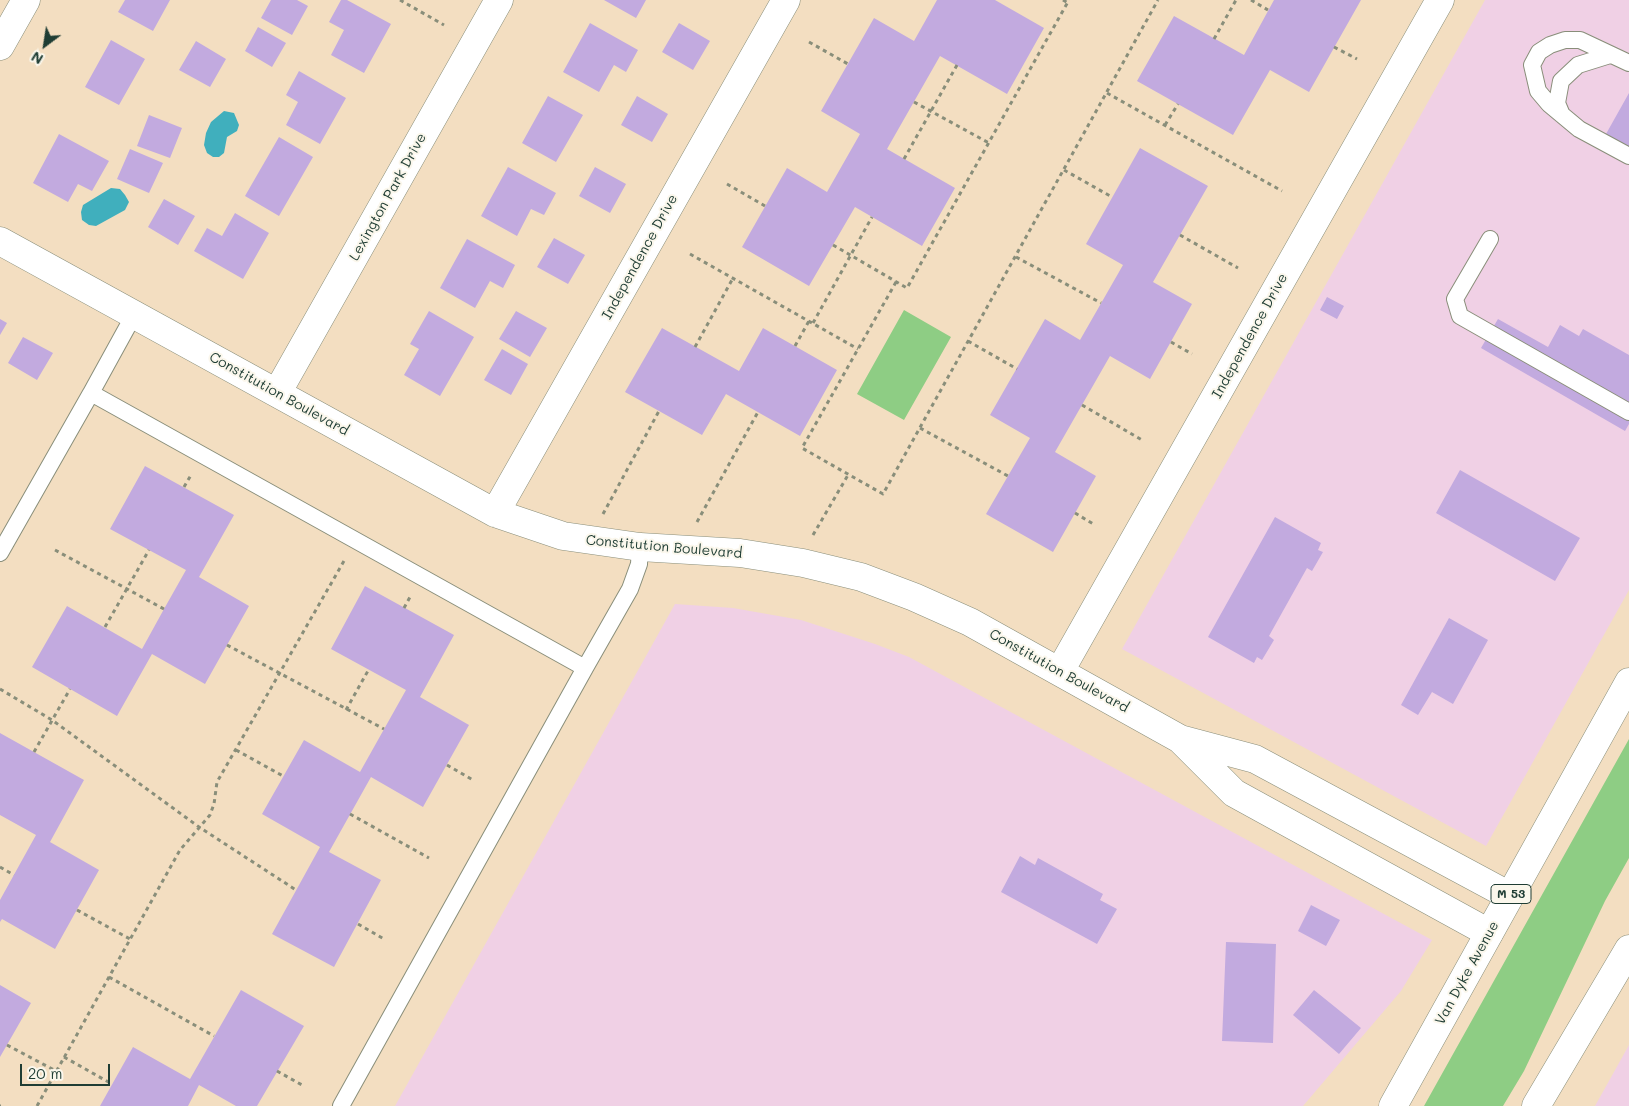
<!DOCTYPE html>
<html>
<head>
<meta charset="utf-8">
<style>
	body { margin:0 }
	#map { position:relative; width:1629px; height:1106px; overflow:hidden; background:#f3dec1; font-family:Mali,sans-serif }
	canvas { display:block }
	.north { position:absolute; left:20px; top:20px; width:50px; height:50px; -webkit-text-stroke:4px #fbf7ec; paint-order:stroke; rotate:211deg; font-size:14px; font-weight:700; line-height:20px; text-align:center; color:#1f3d34 }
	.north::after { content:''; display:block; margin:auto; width:18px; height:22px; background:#1f3d34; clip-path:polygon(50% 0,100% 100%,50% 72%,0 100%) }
	.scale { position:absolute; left:20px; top:1064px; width:90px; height:22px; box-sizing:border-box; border:2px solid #1f3d34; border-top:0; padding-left:6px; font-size:15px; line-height:18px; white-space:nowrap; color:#1f3d34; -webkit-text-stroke:4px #fbf7ec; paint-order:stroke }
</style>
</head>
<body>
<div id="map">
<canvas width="1629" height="1106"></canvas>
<div class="north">N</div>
<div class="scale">20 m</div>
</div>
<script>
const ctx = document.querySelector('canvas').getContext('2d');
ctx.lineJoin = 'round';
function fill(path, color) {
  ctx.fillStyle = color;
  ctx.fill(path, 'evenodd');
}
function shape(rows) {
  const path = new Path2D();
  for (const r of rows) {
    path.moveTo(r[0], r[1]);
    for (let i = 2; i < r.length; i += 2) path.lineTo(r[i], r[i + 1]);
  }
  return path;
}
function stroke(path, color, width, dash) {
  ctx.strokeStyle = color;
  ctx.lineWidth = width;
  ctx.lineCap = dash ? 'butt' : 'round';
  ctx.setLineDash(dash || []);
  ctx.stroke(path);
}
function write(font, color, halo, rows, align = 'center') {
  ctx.font = font + ' Mali,sans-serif';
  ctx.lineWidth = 4;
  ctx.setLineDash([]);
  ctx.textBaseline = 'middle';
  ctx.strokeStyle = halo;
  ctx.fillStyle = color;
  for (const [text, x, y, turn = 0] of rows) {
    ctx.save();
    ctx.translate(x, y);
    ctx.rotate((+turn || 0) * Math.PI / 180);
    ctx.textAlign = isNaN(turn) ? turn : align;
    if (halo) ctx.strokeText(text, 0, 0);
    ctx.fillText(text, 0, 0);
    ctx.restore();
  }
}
fill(shape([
	[1485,0,1629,0,1629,590,1486,846,1122,649],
	[675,604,733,608,801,620,875,644,909,657,1432,940,1401,991,1303,1106,395,1106],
	[1629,1045,1629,1106,1595,1106]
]), '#f0d0e5');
fill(shape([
	[904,310,951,337,904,420,857,394],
	[1629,739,1629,858,1605,901,1524,1071,1503,1106,1424,1106]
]), '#8ecd84');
fill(shape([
	[224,111,234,113,239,125,237,131,227,137,224,153,219,157,213,157,207,153,204,145,206,133,211,122],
	[111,188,120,189,125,195,129,202,125,210,96,226,89,225,82,220,81,212,83,205]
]), '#40afbd');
fill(shape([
	[125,0,170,0,153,31,118,12],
	[271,0,297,0,308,6,292,35,261,18],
	[341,0,347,0,391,24,364,73,331,55,344,30,329,22],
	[604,0,646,0,636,18],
	[937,0,995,0,1044,28,1007,94,940,56,887,149,955,188,922,246,855,207,809,286,742,247,787,168,827,192,860,134,821,111,874,18,914,41],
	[1274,0,1361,0,1309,92,1270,70,1233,135,1137,81,1174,16,1244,55],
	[590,23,638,50,626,72,614,65,599,92,563,72],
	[679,23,710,41,693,70,662,52],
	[258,27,286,43,272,67,245,51],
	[111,40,145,59,119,105,85,87],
	[196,41,226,59,210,87,179,70],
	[299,71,346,98,320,144,286,125,298,102,286,95],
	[1629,93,1629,147,1606,134],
	[548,96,583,115,556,162,522,143],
	[637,96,668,114,652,142,621,125],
	[149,115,182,128,170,158,137,146],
	[59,134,109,161,92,191,78,184,68,202,33,183],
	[279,137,313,157,279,216,245,196],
	[1140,148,1208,186,1153,282,1192,304,1150,379,1110,356,1055,452,1096,476,1053,552,986,514,1030,438,990,415,1045,319,1080,340,1123,265,1086,244],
	[130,149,163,163,149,193,117,179],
	[508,167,556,193,544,215,531,209,517,236,481,216],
	[595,167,626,184,610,213,579,196],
	[164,199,195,216,178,245,148,227],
	[235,213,269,233,243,279,194,251,207,228,222,236],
	[554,238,585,255,568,284,537,267],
	[467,239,515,265,503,288,490,281,475,308,440,288],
	[1327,297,1344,306,1337,319,1320,310],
	[429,311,474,337,440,396,404,375,419,349,410,344],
	[516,311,547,328,530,357,499,339],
	[0,319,7,323,0,335],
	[1498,319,1548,347,1560,325,1579,336,1583,329,1629,355,1629,424,1625,431,1481,348],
	[662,328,739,371,763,328,837,370,800,436,726,394,702,435,625,392],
	[23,337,53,353,37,380,8,363],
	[502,349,528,364,511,395,484,380],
	[145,466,234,515,199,577,249,606,205,684,152,654,117,716,32,667,67,606,142,649,164,609,186,570,110,529],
	[1460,470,1580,538,1555,581,1436,513],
	[1275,517,1321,543,1318,550,1323,552,1312,571,1307,568,1269,636,1274,640,1262,660,1257,657,1254,663,1208,637],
	[365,586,454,635,420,697,469,725,423,807,371,777,329,852,381,880,334,967,272,934,320,847,262,814,304,740,360,772,406,690,331,649],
	[1449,618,1488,640,1453,704,1432,692,1418,715,1401,705],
	[0,733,84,780,50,842,99,870,55,949,2,919,0,922,0,900,36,835,0,815],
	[1020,856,1035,865,1038,858,1103,894,1100,900,1117,909,1097,944,1001,892],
	[1311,905,1340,920,1326,946,1298,931],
	[1226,942,1276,944,1273,1043,1222,1041],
	[0,985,31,1003,0,1057],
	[241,990,304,1026,257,1106,236,1106,199,1085,188,1106,100,1106,133,1047,190,1079],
	[1314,990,1361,1028,1339,1054,1293,1015]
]), '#c2aadf');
const service = shape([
	[1629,63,1580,40,1565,40,1550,45,1539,52,1532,65,1538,91,1549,104,1579,129,1629,156],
	[1562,115,1557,103,1561,81,1578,65,1610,55],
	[1490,239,1455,299,1460,316,1629,412],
	[91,393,135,313],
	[0,553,91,393,585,668,341,1106],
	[585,668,630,589,639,564,640,547]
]);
const minor = shape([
	[0,46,26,0],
	[0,241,495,513,563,536,640,547,740,553,803,563,861,577,914,597,970,622,1180,739],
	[277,393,499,0],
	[495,513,786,0],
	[1060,671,1440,0],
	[1489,933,1234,793,1180,739,1255,759,1510,896]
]);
const primary = shape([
	[1393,1106,1629,682],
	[1536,1106,1629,949]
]);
stroke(service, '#898e7a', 18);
stroke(minor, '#898e7a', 29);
stroke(primary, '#898e7a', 29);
stroke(shape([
	[400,0,444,25],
	[1063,0,1068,3],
	[1251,0,1268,10],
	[1214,39,1236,0],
	[809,42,848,64],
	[1334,47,1357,59],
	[1107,93,1282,191],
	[914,102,989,143],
	[1165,125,1178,104],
	[904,159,957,65],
	[1064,170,1112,197],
	[727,184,765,206],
	[1180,235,1238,268],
	[833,245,907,288,1069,0],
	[690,254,858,349],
	[1016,257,1101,303],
	[896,282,802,448,883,494,1158,0],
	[813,323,872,217],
	[968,341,1017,369],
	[1171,342,1192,354],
	[795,346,809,321],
	[695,347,733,278],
	[1082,405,1142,440],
	[920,428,1008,476],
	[184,487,191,475],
	[1075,513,1095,525],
	[603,514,659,411],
	[697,522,758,412],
	[813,535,848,475],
	[55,550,164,609],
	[404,608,410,597],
	[105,627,149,550],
	[227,645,384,729],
	[0,689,52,720,199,827,296,890],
	[346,710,369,669],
	[236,750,283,776],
	[34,752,70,689],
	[447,765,473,780],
	[350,814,429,858],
	[0,867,14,875],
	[77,910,130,939],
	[358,924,384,939],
	[109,977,214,1036],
	[7,1045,56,1071],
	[64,1057,112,1084],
	[277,1071,302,1085],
	[0,1106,1,1106],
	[37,1106,180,850,210,815,214,804,217,782,344,561]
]), '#898e7a', 3, [4, 4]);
stroke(service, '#fff', 16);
stroke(minor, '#fff', 28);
stroke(primary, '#fff', 28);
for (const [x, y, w] of [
	[1511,894,40]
]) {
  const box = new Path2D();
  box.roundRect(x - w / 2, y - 9.5, w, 19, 4);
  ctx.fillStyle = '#fbf7ec';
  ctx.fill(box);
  stroke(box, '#1f3d34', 1);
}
write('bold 12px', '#1f3d34', null, [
	["M 53",1511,894]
]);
write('14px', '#1f3d34', '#fbf7ec', [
	["Lexington Park Drive",388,197,-61],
	["Independence Drive",640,257,-61],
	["Independence Drive",1250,336,-61],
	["Constitution Boulevard",279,394,29],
	["Constitution Boulevard",664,547,5],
	["Constitution Boulevard",1059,671,29],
	["Van Dyke Avenue",1467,973,-61]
]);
</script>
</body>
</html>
